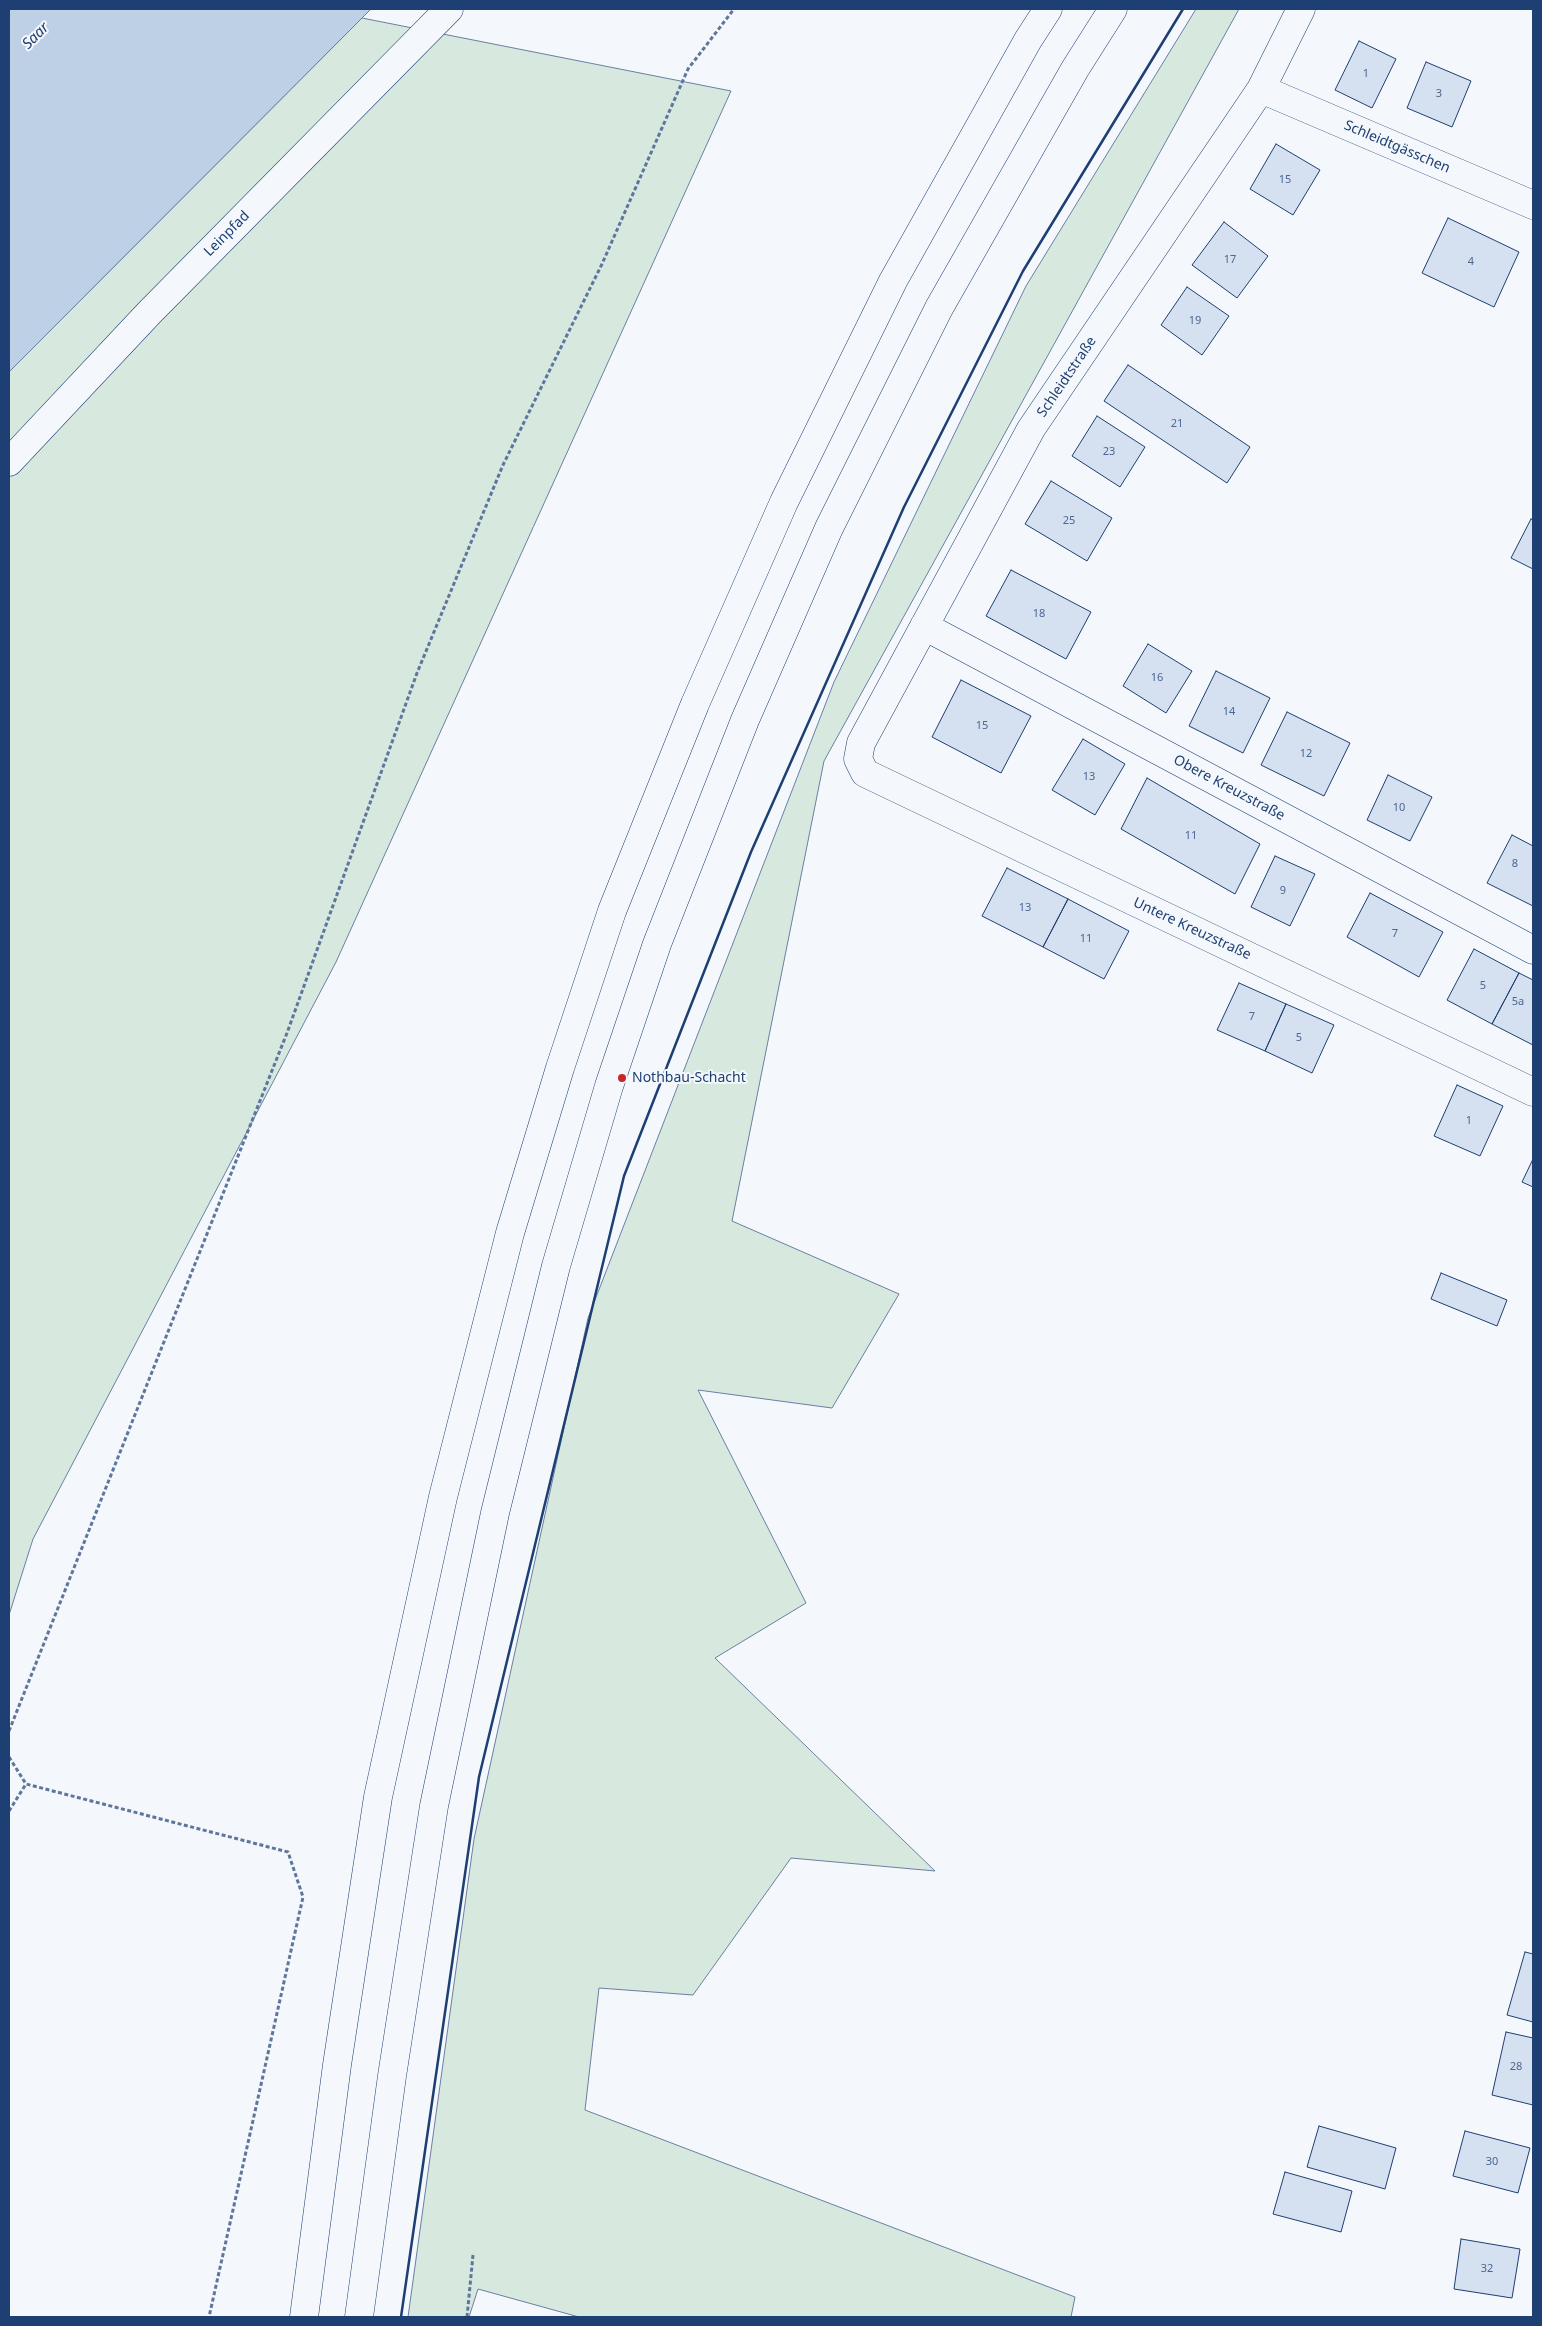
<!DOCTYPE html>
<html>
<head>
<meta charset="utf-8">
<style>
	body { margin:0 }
	#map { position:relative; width:1542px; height:2326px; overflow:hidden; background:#f4f7fb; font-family:"Noto Sans",sans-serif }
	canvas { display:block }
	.frame { position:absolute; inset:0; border:10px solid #1d3f73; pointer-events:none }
</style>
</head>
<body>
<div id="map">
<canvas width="1542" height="2326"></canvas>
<div class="frame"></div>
</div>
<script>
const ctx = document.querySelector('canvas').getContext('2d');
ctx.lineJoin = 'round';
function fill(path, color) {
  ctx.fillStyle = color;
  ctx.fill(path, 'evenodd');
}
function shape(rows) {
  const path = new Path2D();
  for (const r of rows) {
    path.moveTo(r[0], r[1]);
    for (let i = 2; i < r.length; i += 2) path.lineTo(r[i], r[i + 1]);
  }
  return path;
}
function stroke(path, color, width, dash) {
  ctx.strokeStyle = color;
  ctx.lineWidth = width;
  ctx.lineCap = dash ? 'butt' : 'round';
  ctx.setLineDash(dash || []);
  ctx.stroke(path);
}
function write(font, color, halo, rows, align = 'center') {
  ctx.font = font + ' "Noto Sans",sans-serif';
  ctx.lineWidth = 4;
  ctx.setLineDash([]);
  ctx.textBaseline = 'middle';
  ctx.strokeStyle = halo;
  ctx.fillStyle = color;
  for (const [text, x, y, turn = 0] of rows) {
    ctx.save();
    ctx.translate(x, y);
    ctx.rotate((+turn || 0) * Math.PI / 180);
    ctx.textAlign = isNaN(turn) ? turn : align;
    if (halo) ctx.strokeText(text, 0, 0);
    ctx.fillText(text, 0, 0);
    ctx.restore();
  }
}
const green = shape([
	[1196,9,1239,9,824,761,732,1221,899,1294,832,1408,698,1390,806,1603,715,1658,935,1871,791,1858,693,1995,599,1988,585,2110,1075,2297,1071,2317,579,2317,478,2289,469,2317,408,2317,474,1839,588,1318,834,682,1026,286,1196,9],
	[362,18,731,91,336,962,33,1539,9,1615,9,372,362,18]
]);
fill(green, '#d7e8df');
stroke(green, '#687fa3', 1);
const water = shape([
	[9,9,371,9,9,372,9,9]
]);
fill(water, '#bed0e5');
stroke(water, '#687fa3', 1);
const building = shape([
	[1359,41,1396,59,1372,108,1335,90,1359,41],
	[1426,62,1471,81,1452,127,1407,108,1426,62],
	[1276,144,1320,170,1293,215,1250,189,1276,144],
	[1448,218,1519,252,1494,307,1422,273,1448,218],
	[1224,222,1268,256,1237,298,1192,265,1224,222],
	[1187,287,1229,316,1202,355,1161,325,1187,287],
	[1128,365,1250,447,1227,483,1104,401,1128,365],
	[1097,416,1145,447,1120,487,1072,456,1097,416],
	[1051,481,1112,518,1087,561,1025,524,1051,481],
	[1531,519,1533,520,1533,569,1511,558,1531,519],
	[1011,570,1091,612,1066,659,986,616,1011,570],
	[1148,644,1192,671,1166,713,1123,686,1148,644],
	[1216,671,1270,698,1243,753,1189,726,1216,671],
	[961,680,1031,716,1001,773,932,737,961,680],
	[1287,712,1350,743,1324,796,1261,765,1287,712],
	[1083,739,1125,764,1095,815,1052,790,1083,739],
	[1388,775,1432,797,1410,841,1367,820,1388,775],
	[1147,778,1260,844,1235,894,1121,829,1147,778],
	[1512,835,1533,846,1533,906,1487,883,1512,835],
	[1275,856,1315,874,1290,926,1251,907,1275,856],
	[1007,868,1068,899,1043,947,982,916,1007,868],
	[1370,893,1443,932,1419,977,1347,937,1370,893],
	[1068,899,1129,931,1104,979,1043,947,1068,899],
	[1474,949,1519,973,1492,1024,1447,1000,1474,949],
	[1519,973,1533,980,1533,1045,1492,1024,1519,973],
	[1239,983,1286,1004,1265,1051,1217,1030,1239,983],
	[1286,1004,1334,1025,1312,1073,1265,1051,1286,1004],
	[1457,1085,1503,1106,1480,1156,1434,1136,1457,1085],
	[1533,1159,1533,1187,1522,1182,1533,1159],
	[1441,1273,1507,1300,1497,1326,1431,1299,1441,1273],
	[1525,1952,1533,1954,1533,2022,1507,2015,1525,1952],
	[1506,2032,1533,2038,1533,2105,1492,2095,1506,2032],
	[1319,2126,1396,2148,1385,2189,1307,2167,1319,2126],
	[1465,2131,1530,2148,1518,2193,1453,2176,1465,2131],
	[1285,2172,1352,2191,1341,2232,1273,2214,1285,2172],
	[1461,2239,1520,2249,1512,2298,1454,2289,1461,2239]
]);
fill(building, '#d5e0f0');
stroke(building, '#1d3f73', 1);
const minor = shape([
	[1301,9,1261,89,1031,429,861,743,858,759,865,773,1533,1092],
	[1261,89,1533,205],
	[9,462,149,313,449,9],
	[924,626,1533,950]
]);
const highway = shape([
	[304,2317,337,2065,378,1797,443,1497,510,1233,560,1068,612,911,695,704,784,502,893,281,1028,40,1048,9],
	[359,2317,392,2076,434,1806,495,1513,556,1266,609,1086,657,944,745,720,829,528,939,308,1075,69,1113,9]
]);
stroke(minor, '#1d3f73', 29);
stroke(highway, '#1d3f73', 29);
stroke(shape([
	[9,1731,287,1033,417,673,503,465,602,264,688,69,734,9],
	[9,1757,26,1784,288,1852,303,1897,209,2317],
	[9,1811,26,1784],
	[467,2317,473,2255]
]), '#5e769c', 3, [4, 2.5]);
stroke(minor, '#f4f7fb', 28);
stroke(highway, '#f4f7fb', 28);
stroke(shape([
	[401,2317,479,1777,624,1176,751,852,904,507,1023,271,1183,9]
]), '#1d3f73', 2.5);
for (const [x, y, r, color] of [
	[622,1078,5,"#c62828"]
]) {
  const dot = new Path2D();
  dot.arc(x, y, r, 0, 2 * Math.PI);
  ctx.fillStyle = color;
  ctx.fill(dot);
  stroke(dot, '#f4f7fb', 2);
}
write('11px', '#4b6792', null, [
	["1",1366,74],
	["3",1439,94],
	["15",1285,180],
	["17",1230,260],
	["4",1471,262],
	["19",1195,321],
	["21",1177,424],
	["23",1109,452],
	["25",1069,521],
	["18",1039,614],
	["16",1157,678],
	["14",1229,712],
	["15",982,726],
	["12",1306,754],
	["13",1089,777],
	["10",1399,808],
	["11",1191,836],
	["8",1515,864],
	["9",1283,891],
	["13",1025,908],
	["7",1395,934],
	["11",1086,939],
	["5",1483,986],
	["5a",1518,1002],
	["7",1252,1017],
	["5",1299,1038],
	["1",1469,1121],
	["28",1516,2067],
	["30",1492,2162],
	["32",1487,2269]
]);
write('14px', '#1d3f73', '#f4f7fb', [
	["Schleidtgässchen",1397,147,23],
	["Leinpfad",227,234,-45],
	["Schleidtstraße",1067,377,-56],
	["Obere Kreuzstraße",1229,788,28],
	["Untere Kreuzstraße",1192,929,25]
]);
write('14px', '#1d3f73', '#f4f7fb', [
	["Nothbau-Schacht",632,1078]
], 'left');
write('italic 15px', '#1d3f73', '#f4f7fb', [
	["Saar",36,36,-45]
]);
</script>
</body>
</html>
